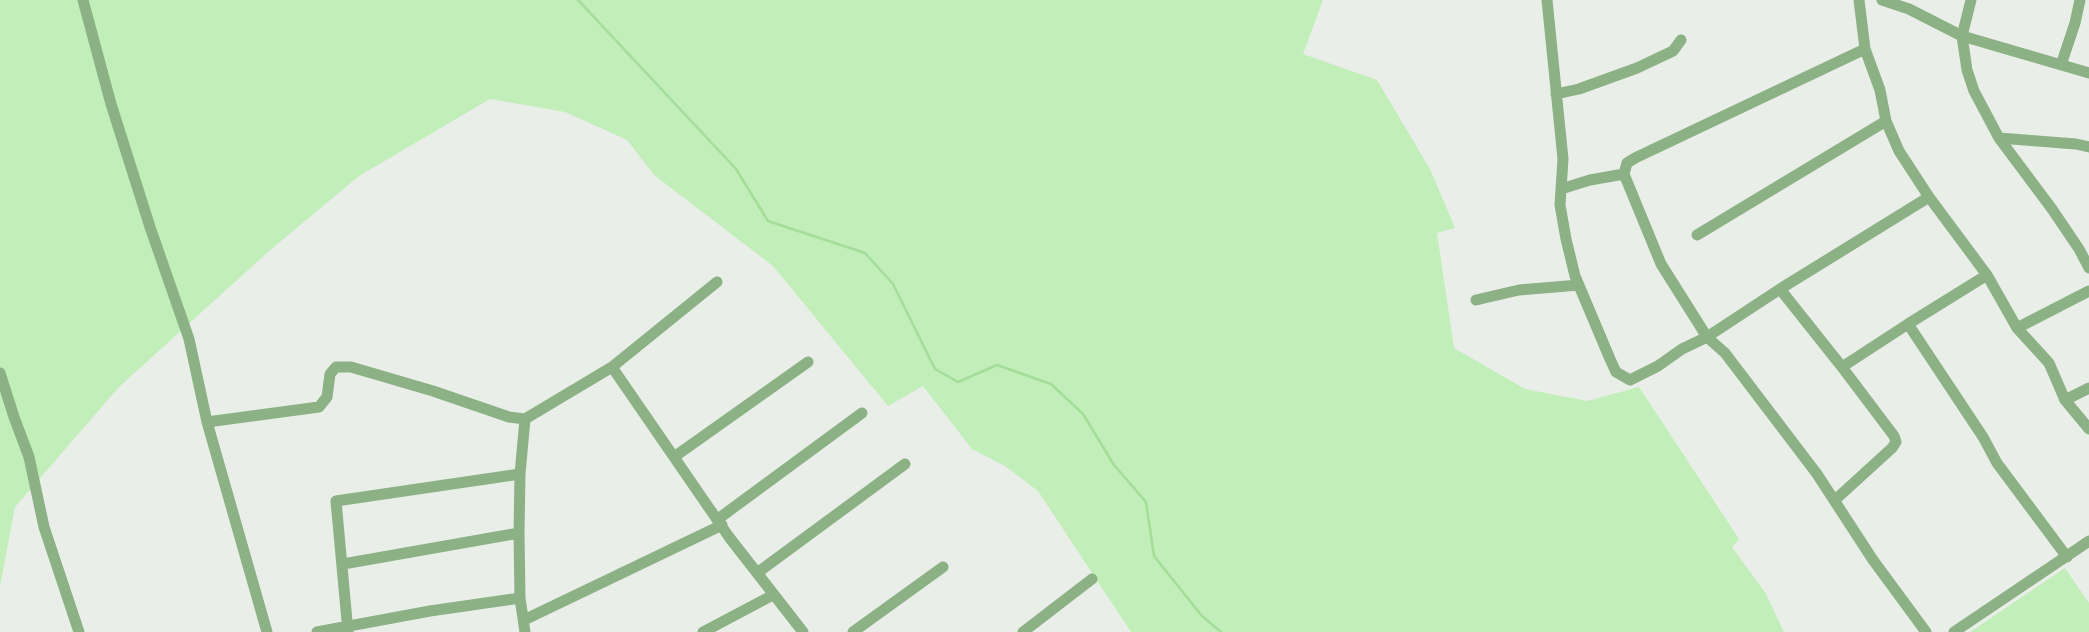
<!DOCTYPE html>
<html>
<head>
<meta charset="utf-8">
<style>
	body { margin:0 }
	canvas { display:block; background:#eaeee9 }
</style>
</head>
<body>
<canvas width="2089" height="632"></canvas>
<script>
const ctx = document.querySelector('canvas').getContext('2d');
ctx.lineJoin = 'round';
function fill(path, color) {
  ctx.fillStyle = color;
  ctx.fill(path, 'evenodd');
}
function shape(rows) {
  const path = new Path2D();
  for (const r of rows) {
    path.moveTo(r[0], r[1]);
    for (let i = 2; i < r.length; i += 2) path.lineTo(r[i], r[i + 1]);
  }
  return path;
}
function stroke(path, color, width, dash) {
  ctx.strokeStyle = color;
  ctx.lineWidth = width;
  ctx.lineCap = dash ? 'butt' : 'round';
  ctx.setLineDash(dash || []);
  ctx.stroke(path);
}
fill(shape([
	[0,0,1323,0,1303,54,1377,80,1430,169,1455,228,1437,233,1454,348,1525,389,1587,401,1639,387,1739,539,1732,547,1766,594,1784,632,1131,632,1038,491,1005,466,972,449,923,386,888,406,773,266,654,175,627,140,565,112,490,99,359,176,269,251,119,387,15,507,0,586],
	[2065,568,2089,603,2089,632,1970,632]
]), '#c1eeb9');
stroke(shape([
	[578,0,736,169,768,221,865,253,893,284,935,369,958,382,997,365,1051,384,1083,414,1114,465,1146,502,1154,556,1202,616,1221,632]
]), '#a4dd9a', 2.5);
stroke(shape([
	[83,0,111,104,150,227,189,339,207,422,267,632],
	[1547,0,1563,159,1560,205,1566,239,1575,276,1610,359,1616,372,1630,380,1658,366,1682,349,1707,337,1780,289,1929,197],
	[1859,0,1865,49,1880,90,1886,121,1899,151,1929,197,1987,275,2017,328,2049,363,2065,400,2089,429],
	[1882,0,1909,9,1962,36,2089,73],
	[1971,0,1962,36,1967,70,1974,91,1999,138,2052,209,2079,249,2089,268],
	[1865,49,1635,158,1627,163,1624,174,1661,264,1707,337,1725,353,1817,474,1873,560,1926,632],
	[2061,65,2075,23,2080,0],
	[1556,94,1579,89,1637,68,1673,51,1681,40],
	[1999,138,2076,144,2089,147],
	[1561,189,1590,180,1624,174],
	[1697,235,1886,121],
	[1780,289,1842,367,1908,324,1983,437,1997,463,2067,557],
	[1476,300,1519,290,1579,285],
	[1908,324,1987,275],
	[2017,328,2089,291],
	[612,367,729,537,803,632],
	[0,373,14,417,29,457,44,527,79,632],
	[2065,400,2089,388],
	[207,422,319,407,327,397,330,374,336,367,351,367,433,391,509,417,525,419,612,367,717,282],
	[674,457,808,362],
	[1835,500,1892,448,1896,442,1894,436,1842,367],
	[718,519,862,413],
	[343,564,519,533],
	[757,573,905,464],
	[524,620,722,525],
	[317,632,430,611,520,598],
	[348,632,336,501,520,474],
	[525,632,520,598,519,533,520,474,525,419],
	[703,632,773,595],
	[853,632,943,567],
	[1023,632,1092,579],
	[1954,632,2089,541]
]), '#8bb184', 11);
</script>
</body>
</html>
